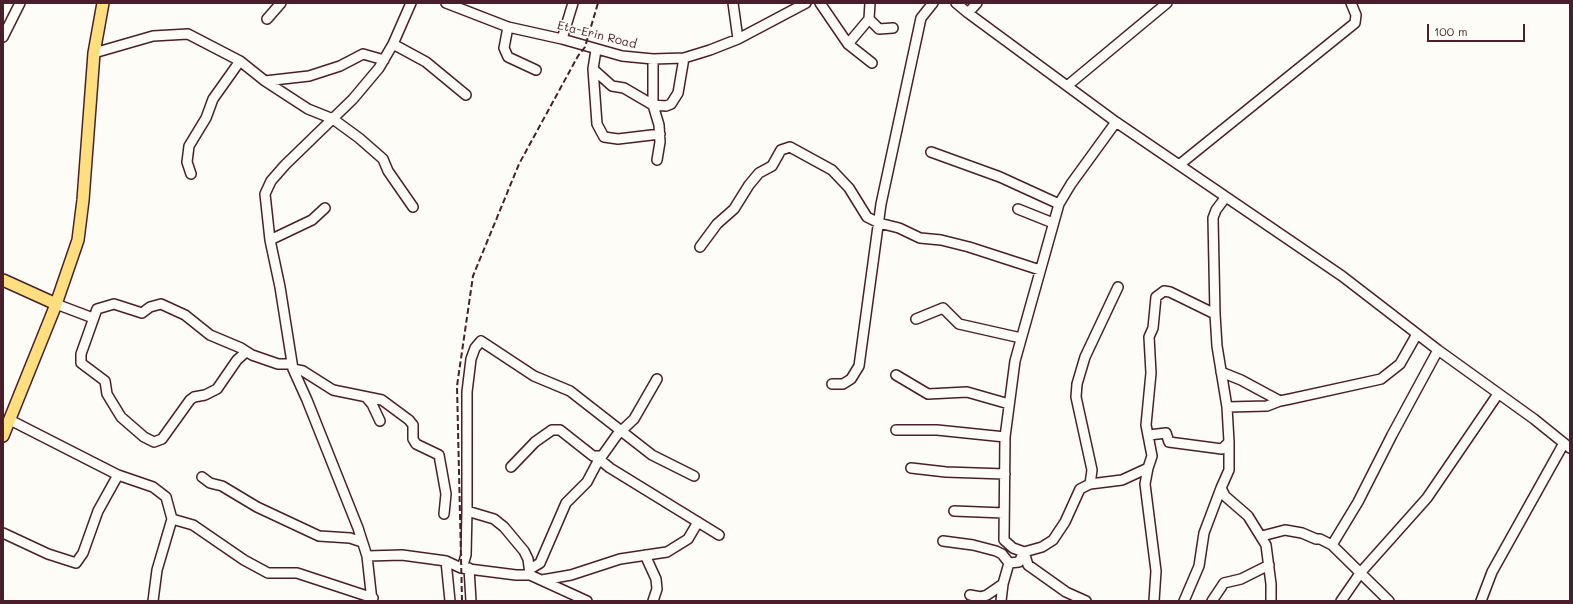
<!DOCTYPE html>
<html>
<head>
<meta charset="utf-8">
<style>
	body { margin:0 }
	#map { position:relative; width:1573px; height:604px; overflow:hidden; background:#fdfcf7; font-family:Mali,sans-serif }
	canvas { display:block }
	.frame { position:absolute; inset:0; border:4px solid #4a1f2b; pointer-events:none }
	.scale { position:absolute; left:1427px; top:24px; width:98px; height:18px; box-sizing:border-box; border:2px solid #4a1f2b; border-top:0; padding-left:5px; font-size:12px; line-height:14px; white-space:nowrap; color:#4a1f2b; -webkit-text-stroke:3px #fdfcf7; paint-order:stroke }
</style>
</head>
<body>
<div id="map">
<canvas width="1573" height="604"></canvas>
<div class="frame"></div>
<div class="scale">100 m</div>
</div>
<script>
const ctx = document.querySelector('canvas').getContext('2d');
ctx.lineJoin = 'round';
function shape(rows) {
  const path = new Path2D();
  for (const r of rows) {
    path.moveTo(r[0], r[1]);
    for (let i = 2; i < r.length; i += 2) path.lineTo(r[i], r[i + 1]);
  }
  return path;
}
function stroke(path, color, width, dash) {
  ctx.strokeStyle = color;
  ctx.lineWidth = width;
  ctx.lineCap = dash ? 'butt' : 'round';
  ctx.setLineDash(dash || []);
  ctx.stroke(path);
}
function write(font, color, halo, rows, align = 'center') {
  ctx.font = font + ' Mali,sans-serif';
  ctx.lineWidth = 3;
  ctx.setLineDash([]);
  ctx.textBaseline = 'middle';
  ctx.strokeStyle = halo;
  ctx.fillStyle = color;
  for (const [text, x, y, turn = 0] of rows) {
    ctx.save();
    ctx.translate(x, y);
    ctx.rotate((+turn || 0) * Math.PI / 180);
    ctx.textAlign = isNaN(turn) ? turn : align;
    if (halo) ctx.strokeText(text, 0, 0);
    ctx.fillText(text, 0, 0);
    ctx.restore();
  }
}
const minor = shape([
	[446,3,508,27,562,39,622,56,653,59,684,58,710,50,738,39,806,3],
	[733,3,738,39],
	[820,3,848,44,872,63],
	[956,3,968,13,1116,122,1342,276,1438,350,1534,419,1570,448],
	[968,13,977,3],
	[267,19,281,3],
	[869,19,879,29,893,28],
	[508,27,504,48,508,57,536,70],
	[3,37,20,3],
	[562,39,573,3],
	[393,44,426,62,466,95],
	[848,44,869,19,870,3],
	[596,50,593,69,597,124,604,137,618,139,660,134],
	[94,53,153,36,188,34,240,61,265,81,308,109,333,119,359,138,383,159,388,171,413,207],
	[653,59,653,105,659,125,660,142,657,160],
	[593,69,612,86,624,88,653,105,666,106,671,104,678,93,684,58],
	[265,81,309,76,340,66,363,54,384,60],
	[1067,86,1167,3],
	[931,152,1000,177,1059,204],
	[1179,165,1355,23,1356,15,1351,3],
	[191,174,187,162,189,146,206,118,213,99,240,61],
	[1225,198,1216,210,1213,218,1215,314,1217,346,1227,407,1229,442,1229,470,1221,488,1225,496,1248,516,1266,545,1271,584,1271,601],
	[1018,209,1053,223],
	[270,240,312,220,325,208],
	[700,247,717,224,734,209,749,185,759,173,772,166,781,150,790,147,832,170,849,188,867,217,879,223,899,228,920,238,941,240,969,247,1040,270],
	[56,304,93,318],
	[916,319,943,308,959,324,1021,338],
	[246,352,237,360,217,389,205,395,194,397,190,400,162,439,154,442,144,437,121,417,107,394,105,381,81,363,81,354,97,309,114,304,142,313,150,307,161,304,185,315,210,335,241,348,252,355,278,364,292,364],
	[293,369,303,371,333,390,382,400,409,420,413,425,413,439,416,444,439,455,446,494,444,514],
	[1221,372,1241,380,1280,401,1290,399,1381,379,1400,364,1417,334],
	[896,375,928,394,967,392,1009,404],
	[832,384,843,384,851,379,859,366,881,204,921,18,933,3],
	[366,397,372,404,380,421],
	[1227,407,1267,406,1280,401],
	[10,420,118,475,153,487,166,497,172,519,157,570,153,601],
	[896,430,937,430,1005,437],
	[1149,435,1166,433,1169,442,1222,449,1229,442],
	[599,459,610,468,719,535],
	[511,467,535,442,552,430,560,430,593,456,602,456],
	[911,468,946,472,1005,474],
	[1148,468,1145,484,1156,571,1154,601],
	[202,477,210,483,222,486,257,507,319,536,350,538,362,542],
	[1090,484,1092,470,1076,397,1077,384,1085,357,1118,287],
	[467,511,494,519,504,527,524,551,528,559,530,574],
	[954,511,1004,513],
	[172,519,193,525,244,560,268,573,297,573,373,598],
	[3,533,48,554,76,563,83,553,98,511,118,475],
	[1262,536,1285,530,1302,533,1316,539,1320,539,1332,545],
	[943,541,973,545,996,551,1002,554,1009,563,1019,562,1024,552,1042,547,1053,540,1065,522,1080,489,1090,484,1122,480,1148,468,1152,456,1146,425,1151,373,1149,337,1153,328,1156,297,1164,291,1170,292,1215,314],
	[645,555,656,579,657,589,653,601],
	[367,556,402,555,446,561,461,568,516,575,530,575,587,601],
	[446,561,450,601],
	[462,568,466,555,467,511,467,392,471,359,475,348,481,341,534,376,570,391,652,455,694,476],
	[469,568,471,601],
	[530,569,540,563,566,503,587,482,597,463,617,435,634,419,657,379],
	[542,580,571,575,620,559,667,552,688,539,698,522],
	[970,595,981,597,987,595,1003,584],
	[372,601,367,556,358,528,307,400,293,369,280,287,270,240,265,194,271,181,285,165,353,99,379,68,393,44,411,3],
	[1001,601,1003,584,1009,563],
	[1086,601,1066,592,1028,565,1024,552,1013,548,1004,540,1005,437,1015,361,1059,204,1071,184,1116,122],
	[1184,601,1199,566,1204,533,1221,488],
	[1212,601,1224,583,1241,579,1269,565],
	[1341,601,1361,572,1427,498,1498,394],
	[1389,601,1332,545,1358,502,1392,435,1438,350],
	[1481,601,1492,572,1564,443]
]);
const major = shape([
	[3,280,56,304],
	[3,436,55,307,78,240,83,200,94,53,103,3]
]);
stroke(minor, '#4a1f2b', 12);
stroke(major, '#4a1f2b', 14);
stroke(minor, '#fdfcf7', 9);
stroke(major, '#fddf80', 11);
stroke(shape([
	[462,601,457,386,473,276,519,164,578,56,585,47,598,3]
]), '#4a1f2b', 2, [6, 3]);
write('12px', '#4a1f2b', '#fdfcf7', [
	["Eta-Erin Road",597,35,14]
]);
</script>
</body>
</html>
